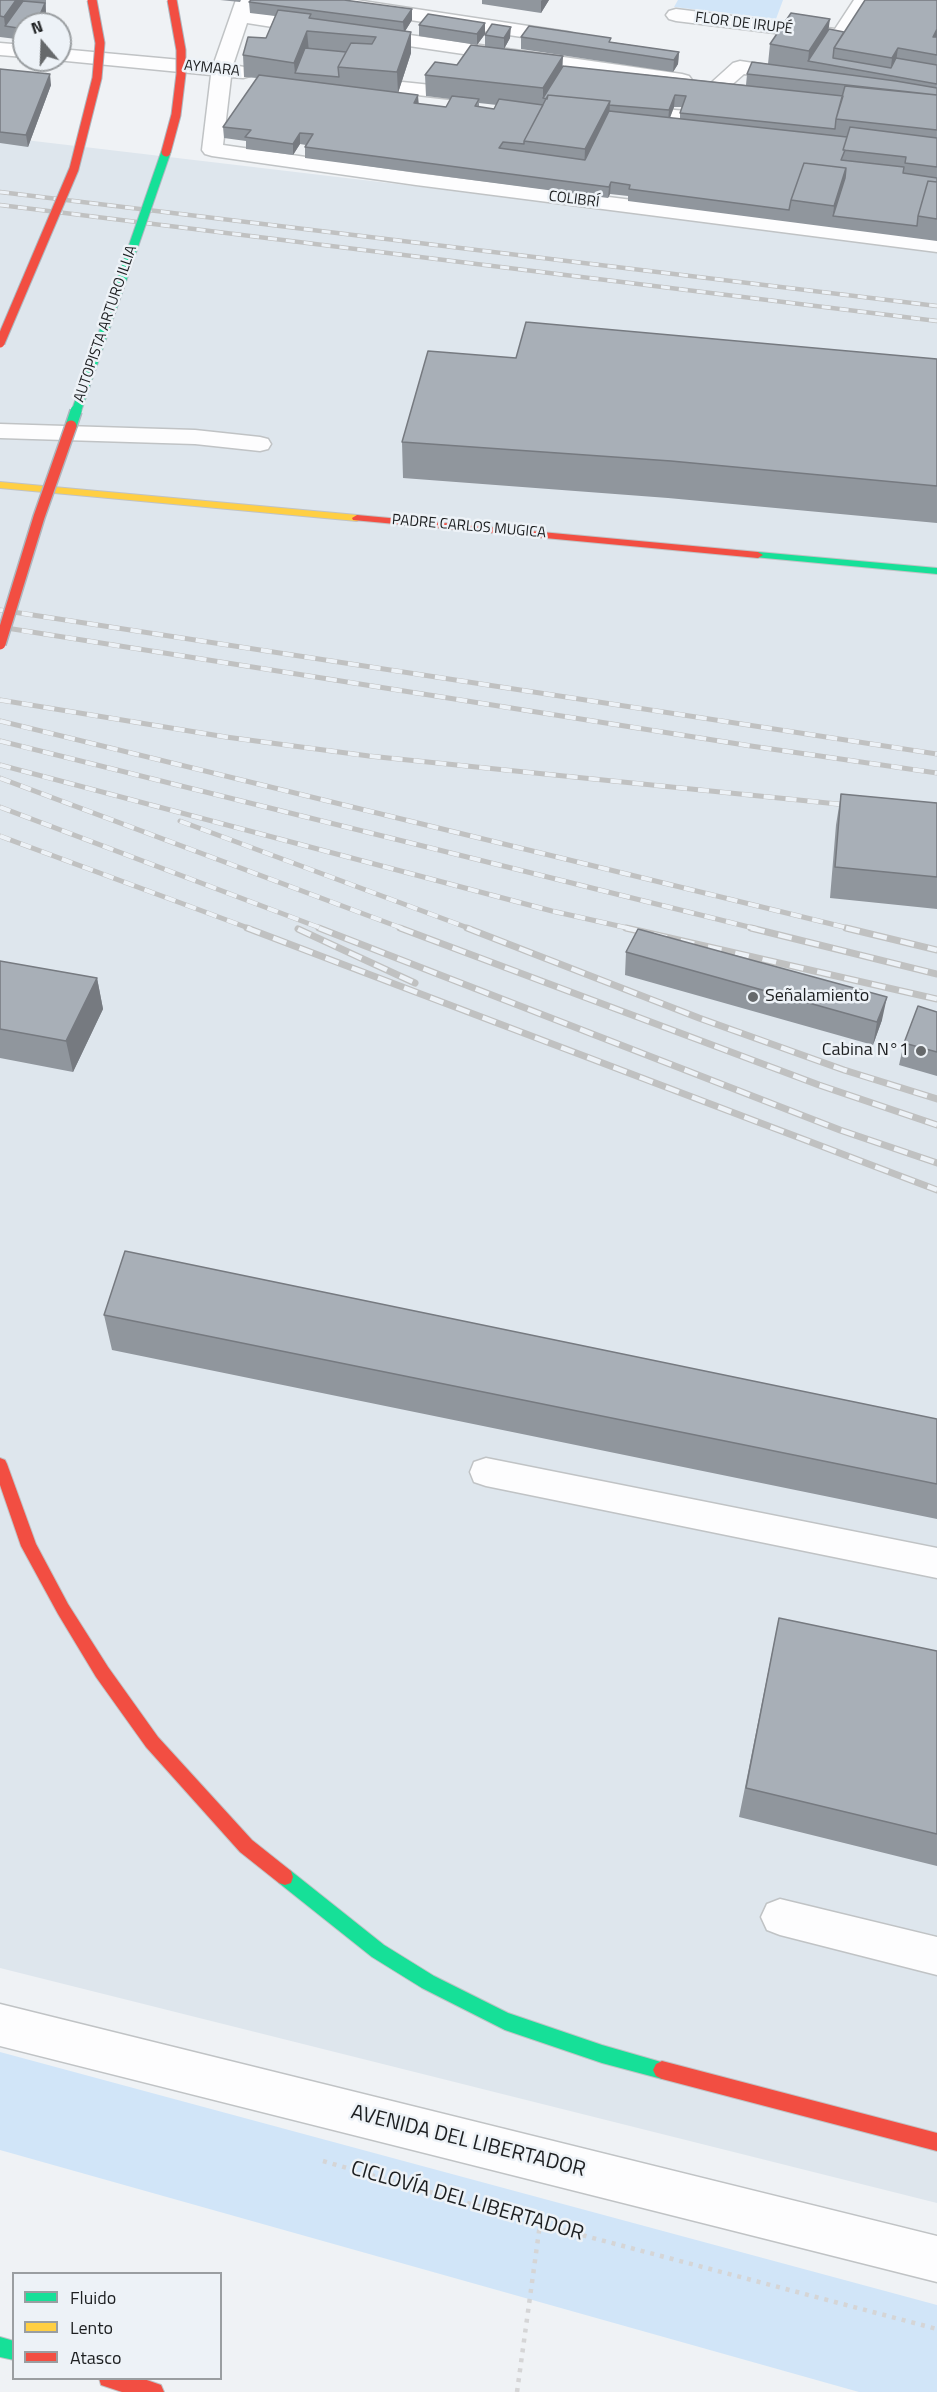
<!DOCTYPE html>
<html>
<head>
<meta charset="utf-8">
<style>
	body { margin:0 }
	#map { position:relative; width:937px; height:2392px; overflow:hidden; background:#eff2f5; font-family:"Titillium Web",sans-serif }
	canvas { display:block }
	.legend { position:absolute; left:12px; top:2272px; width:210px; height:108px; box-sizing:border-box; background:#edf2f7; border:2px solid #9a9ea1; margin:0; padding:8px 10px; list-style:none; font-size:18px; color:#1d1f21 }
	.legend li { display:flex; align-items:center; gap:12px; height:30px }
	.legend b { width:30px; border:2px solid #9a9ea1 }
	.north { position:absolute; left:12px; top:12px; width:60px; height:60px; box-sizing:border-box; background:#edf2f7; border:2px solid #9a9ea1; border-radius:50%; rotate:341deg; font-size:16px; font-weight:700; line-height:24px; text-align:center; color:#1d1f21 }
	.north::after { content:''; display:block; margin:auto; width:21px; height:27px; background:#66696b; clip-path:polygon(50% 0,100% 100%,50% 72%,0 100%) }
</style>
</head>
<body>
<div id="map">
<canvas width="937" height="2392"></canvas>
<ul class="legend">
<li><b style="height:8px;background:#16e098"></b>Fluido</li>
<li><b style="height:8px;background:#ffcf43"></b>Lento</li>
<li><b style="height:8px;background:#f24e42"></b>Atasco</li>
</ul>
<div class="north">N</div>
</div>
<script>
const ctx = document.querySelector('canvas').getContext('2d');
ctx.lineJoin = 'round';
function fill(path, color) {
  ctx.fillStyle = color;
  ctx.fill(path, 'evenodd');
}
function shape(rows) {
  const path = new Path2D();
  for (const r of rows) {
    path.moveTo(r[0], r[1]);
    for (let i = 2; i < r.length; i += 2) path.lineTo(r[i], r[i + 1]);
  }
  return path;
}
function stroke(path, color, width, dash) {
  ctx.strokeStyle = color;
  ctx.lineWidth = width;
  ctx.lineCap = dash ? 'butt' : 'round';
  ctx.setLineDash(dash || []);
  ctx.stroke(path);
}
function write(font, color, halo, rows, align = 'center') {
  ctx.font = font + ' "Titillium Web",sans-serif';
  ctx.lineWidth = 5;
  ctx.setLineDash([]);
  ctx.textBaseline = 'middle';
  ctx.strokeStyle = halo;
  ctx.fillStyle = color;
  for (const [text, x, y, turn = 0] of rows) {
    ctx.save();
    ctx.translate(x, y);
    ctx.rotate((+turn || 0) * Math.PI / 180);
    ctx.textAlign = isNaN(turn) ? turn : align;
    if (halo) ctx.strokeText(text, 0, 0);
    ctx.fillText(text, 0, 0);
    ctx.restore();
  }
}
fill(shape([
	[0,137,937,248,937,2203,0,1968]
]), '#dee6ed');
fill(shape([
	[678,0,783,0,776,19,674,7],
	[0,2052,937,2305,937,2392,859,2392,0,2150]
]), '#d1e5f8');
const lane = shape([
	[0,424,195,430,260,437,268,439,271,444,268,449,260,451,195,444,0,438,0,424],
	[486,1458,937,1548,937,1578,486,1486,474,1482,470,1472,474,1462,486,1458],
	[780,1899,937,1937,937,1975,780,1935,767,1930,761,1917,767,1904,780,1899]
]);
const street = shape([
	[236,0,254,0,251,12,317,22,324,24,327,28,324,32,317,34,247,23,233,65,250,68,253,72,250,76,243,78,231,77,223,145,416,173,937,238,937,252,416,185,212,156,205,154,202,150,211,75,56,60,60,60,60,49,214,63,236,0],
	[309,0,356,0,568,32,575,34,578,38,575,42,568,44,318,6,311,4,309,0],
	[854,0,872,0,848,39,841,41,676,21,669,19,666,15,669,11,676,9,835,29,854,0],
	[368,29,682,74,689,76,692,80,689,84,682,86,361,39,358,35,361,31,368,29],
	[0,43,24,45,24,57,0,55,0,43],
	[740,61,793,69,800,71,803,75,800,79,793,81,744,74,726,90,712,90,709,86,712,82,733,63,740,61],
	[354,77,470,89,477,91,480,95,477,99,470,101,347,87,344,83,347,79,354,77],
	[626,105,724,115,731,117,734,121,731,125,724,127,619,115,616,111,619,107,626,105],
	[0,2004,937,2236,937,2282,0,2046,0,2004]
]);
const fast = shape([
	[758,552,937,568,937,574,754,557,753,555,758,552],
	[285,1869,291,1871,384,1945,434,1976,508,2013,602,2045,668,2064,671,2070,668,2076,662,2079,602,2063,505,2030,422,1988,372,1957,279,1883,277,1877,279,1871,285,1869],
	[0,2337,14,2341,14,2360,0,2357,0,2337]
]);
const slow = shape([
	[0,482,357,515,362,518,357,521,0,488,0,482]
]);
const jam = shape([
	[357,515,758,552,763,555,758,558,353,520,352,518,357,515],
	[0,1458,5,1460,7,1464,36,1544,68,1604,108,1667,158,1737,252,1840,291,1871,293,1877,291,1883,285,1885,279,1883,240,1852,146,1747,96,1677,58,1614,21,1546,0,1485,0,1458],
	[662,2061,937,2133,937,2151,662,2079,656,2076,653,2070,656,2064,662,2061],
	[99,2378,141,2378,161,2385,164,2392,122,2392,101,2385,99,2378]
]);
stroke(lane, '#c0c3c5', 3);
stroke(street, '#c0c3c5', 3);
stroke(fast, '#c0c3c5', 2);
stroke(slow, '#c0c3c5', 2);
stroke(jam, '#c0c3c5', 2);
stroke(shape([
	[323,2161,540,2224,937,2329],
	[517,2392,540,2224]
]), '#d5d5d6', 4.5, [4, 6]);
fill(lane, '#fdfdfe');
fill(street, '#fdfdfe');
fill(fast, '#16e098');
fill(slow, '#ffcf43');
fill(jam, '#f24e42');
const railFar2 = shape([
	[0,192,937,306],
	[0,205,937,321]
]);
const railFar1 = shape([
	[0,610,937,754],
	[0,627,751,746,937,773],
	[0,700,226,737,369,756,857,806],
	[0,721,852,929],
	[0,741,757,929],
	[0,765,552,911,632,929],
	[0,778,404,929],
	[0,807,323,929],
	[180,821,471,929],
	[0,836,251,929]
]);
const rail = shape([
	[247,928,937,1190],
	[319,928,840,1130,937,1163],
	[400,928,819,1085,937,1125],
	[467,928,699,1018,844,1070,937,1099],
	[626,928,937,999],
	[751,928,937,974],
	[846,928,937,950],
	[298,929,415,983]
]);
stroke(railFar2, '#c0c1c1', 4.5);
stroke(railFar1, '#c0c1c1', 5);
stroke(rail, '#c0c1c1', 7);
stroke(railFar2, '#edf2f7', 3, [9]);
stroke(railFar1, '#edf2f7', 4, [11]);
stroke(rail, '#edf2f7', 4.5, [14]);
const fastBridgeFar1 = shape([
	[76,412,166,152]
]);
const fastBridge = shape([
	[71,426,76,411]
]);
const jamBridgeFar1 = shape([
	[166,152,176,115,181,74,181,50,172,0],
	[0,343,74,169,97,78,100,43,92,0]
]);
const jamBridge = shape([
	[0,644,39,517,71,426]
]);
stroke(fastBridgeFar1, '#adb6be', 11, []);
stroke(fastBridge, '#adb6be', 14, []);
stroke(jamBridgeFar1, '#adb6be', 11, []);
stroke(jamBridge, '#adb6be', 14, []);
stroke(fastBridgeFar1, '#16e098', 9);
stroke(fastBridge, '#16e098', 11);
stroke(jamBridgeFar1, '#f24e42', 9);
stroke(jamBridge, '#f24e42', 11);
fill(shape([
	[0,0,46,0,46,14,42,24,24,24,24,40,0,37],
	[220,0,241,0,240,2],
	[482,0,549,0,541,13,482,4],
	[937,0,937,241,628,201,628,196,610,194,608,198,305,158,305,147,306,145,300,144,293,155,246,149,246,141,224,138,223,127,257,78,244,77,243,55,266,38,275,16,250,13,249,2,412,20,405,31,411,32,411,53,398,93,419,104,446,107,450,99,426,96,425,75,457,65,485,46,485,35,510,38,504,49,563,66,746,85,747,74,768,64,770,44,829,29,844,32],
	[479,103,497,105,494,109,479,107],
	[674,107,682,107,680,113,680,119,670,118],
	[485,23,485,34,477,45,419,36,419,25],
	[521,37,611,42,679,52,678,64,673,72,521,49],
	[0,69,51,85,28,147,0,143],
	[516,358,937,359,937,523,668,498,403,478,402,442],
	[841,794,937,803,937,909,830,898,836,825],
	[626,952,882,1020,873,1045,625,975],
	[0,961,97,978,103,1009,73,1072,0,1058],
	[937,1012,937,1076,899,1065,904,1043],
	[104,1315,937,1419,937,1519,112,1350],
	[779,1618,937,1651,937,1866,739,1817]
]), '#90969d');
fill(shape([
	[16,0,23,0,25,12,5,26,4,17],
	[542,0,549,0,541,13,541,1],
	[45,3,46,14,42,24,36,24],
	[412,9,412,20,404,33,403,22],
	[830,19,827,41,808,61,809,51],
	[485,23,485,34,477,45,477,34],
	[511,27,510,38,504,49,504,38],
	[937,29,937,44,933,37],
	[307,31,309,52,295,73,294,63],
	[411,32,411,53,398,93,397,72],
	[898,48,895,69,890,75,892,58],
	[679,52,678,64,673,72,674,60],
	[563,56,562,77,543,98,543,88],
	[50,74,51,85,28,147,26,135],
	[418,95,419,107,414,103],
	[675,95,674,107,668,122,669,110],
	[610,101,609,122,584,171,585,149],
	[300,133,300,144,293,155,293,144],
	[846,168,843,190,833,216,834,206],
	[611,182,610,194,608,198,609,187],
	[97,978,103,1009,73,1072,66,1041],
	[887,997,882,1020,873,1045,877,1022]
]), '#767a80');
const building = shape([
	[0,0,16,0,4,17,0,16,0,0],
	[251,0,344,0,412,9,403,22,249,2,251,0],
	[865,0,937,0,937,29,933,37,937,37,937,55,898,48,892,58,834,48,865,0],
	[23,1,45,3,36,24,24,24,24,29,5,26,23,1],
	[278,10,311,14,309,18,411,32,397,72,338,67,351,43,372,44,376,37,307,31,294,63,243,55,248,37,266,38,278,10],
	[791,13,830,19,809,51,770,44,791,13],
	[428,14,485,23,477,34,419,25,428,14],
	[492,24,511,27,504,38,485,35,492,24],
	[529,26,611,38,609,42,679,52,674,60,521,37,529,26],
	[829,29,844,32,834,48,833,58,891,68,896,58,937,65,937,84,808,61,829,29],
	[471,45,563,56,543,88,425,75,435,62,457,65,471,45],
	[305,48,346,52,338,67,339,77,295,73,305,48],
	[752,62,896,81,937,88,937,95,747,74,752,62],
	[563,66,843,96,836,119,835,129,680,113,686,96,675,95,669,110,609,105,610,101,548,95,547,99,543,98,563,66],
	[0,69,50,74,26,135,0,132,0,69],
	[259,75,418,95,414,103,446,107,452,96,479,99,475,106,494,109,499,99,543,105,524,141,524,144,503,142,499,148,585,160,609,111,847,137,843,150,845,150,841,160,904,167,903,173,937,178,937,182,928,181,918,216,917,226,833,216,845,178,846,168,804,163,791,200,789,210,629,189,630,185,611,182,609,187,305,147,313,134,300,133,293,144,245,137,251,130,223,127,259,75],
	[845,86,937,95,937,130,836,119,845,86],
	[548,95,610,101,585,149,524,141,548,95],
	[850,127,937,138,937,167,905,163,906,157,843,150,850,127],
	[804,163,846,168,834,206,791,200,804,163],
	[928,181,937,182,937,219,918,216,928,181],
	[526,322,937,359,937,486,671,461,402,442,428,351,516,358,526,322],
	[841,794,937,803,937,877,835,867,841,794],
	[638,929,887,997,877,1022,626,952,638,929],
	[0,961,97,978,66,1041,0,1029,0,961],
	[918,1006,937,1012,937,1052,904,1043,918,1006],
	[125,1251,937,1419,937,1484,104,1315,125,1251],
	[779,1618,937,1651,937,1834,746,1788,779,1618]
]);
fill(building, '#a8afb7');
stroke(building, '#767a80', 1.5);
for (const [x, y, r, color] of [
	[753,997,6,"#66696b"],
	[921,1051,6,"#66696b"]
]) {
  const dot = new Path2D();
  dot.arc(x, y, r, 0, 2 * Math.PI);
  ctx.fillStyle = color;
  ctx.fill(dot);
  stroke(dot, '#edf2f7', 2);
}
write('15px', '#1d1f21', '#edf2f7', [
	["FLOR DE IRUPÉ",744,24,7],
	["AYMARA",212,69,6],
	["COLIBRÍ",574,200,7],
	["AUTOPISTA ARTURO ILLIA",106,324,-71],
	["PADRE CARLOS MUGICA",469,527,5]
]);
write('18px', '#1d1f21', '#edf2f7', [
	["Señalamiento",765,997],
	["Cabina N°1",909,1051,"right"]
], 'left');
write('21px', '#1d1f21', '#edf2f7', [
	["AVENIDA DEL LIBERTADOR",468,2142,14],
	["CICLOVÍA DEL LIBERTADOR",467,2202,16]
]);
</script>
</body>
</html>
